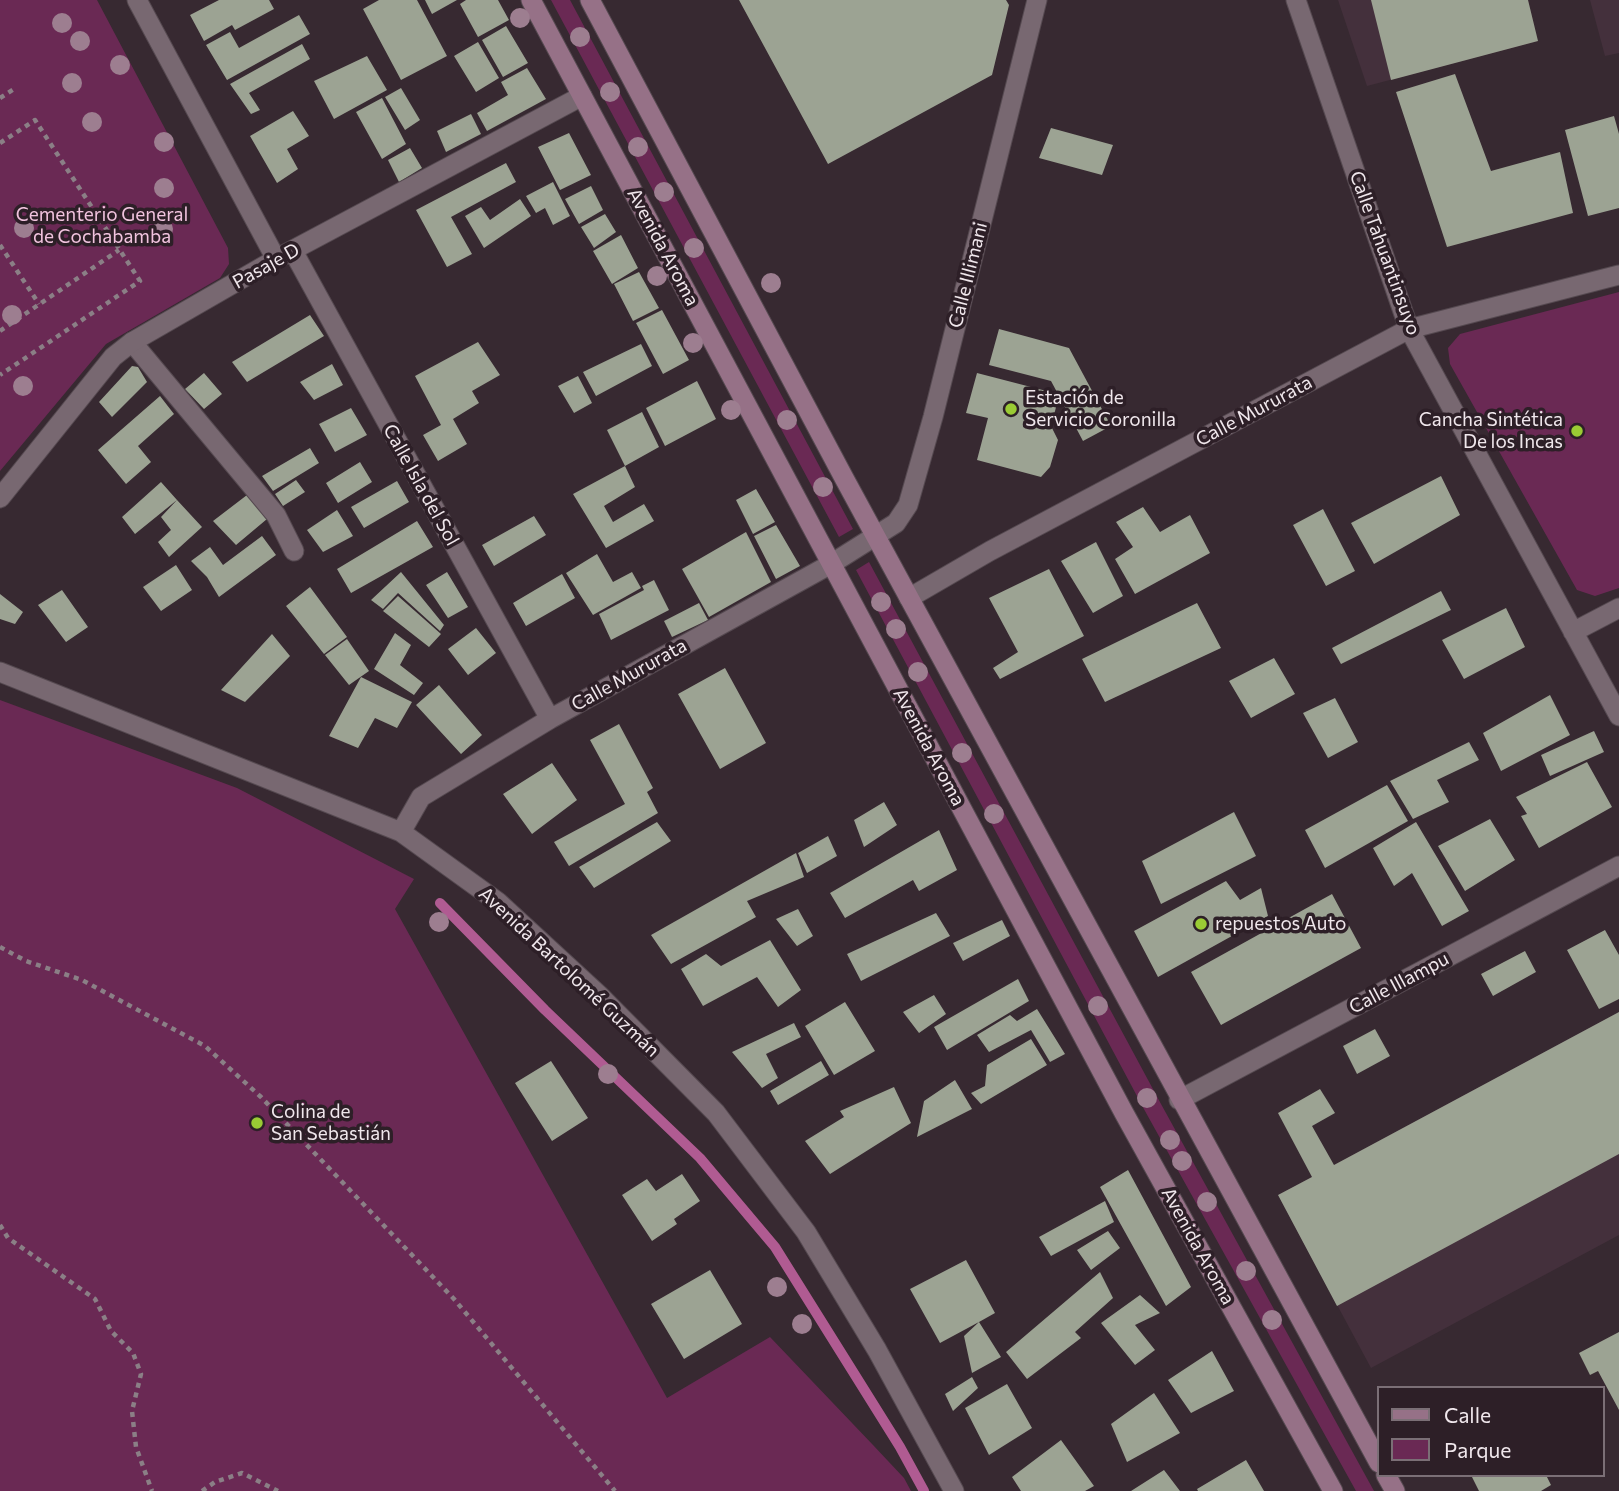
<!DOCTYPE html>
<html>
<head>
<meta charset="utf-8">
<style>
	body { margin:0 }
	#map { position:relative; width:1619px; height:1491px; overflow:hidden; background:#372931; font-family:Commissioner,sans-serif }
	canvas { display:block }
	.legend { position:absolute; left:1377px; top:1386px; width:228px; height:91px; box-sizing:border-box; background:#2d1f27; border:2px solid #7b6f76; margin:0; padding:9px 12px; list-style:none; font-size:21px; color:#f0e7ec }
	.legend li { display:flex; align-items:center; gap:14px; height:35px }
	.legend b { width:35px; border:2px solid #7b6f76 }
</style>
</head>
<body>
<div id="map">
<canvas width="1619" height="1491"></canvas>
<ul class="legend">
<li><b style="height:9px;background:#967187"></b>Calle</li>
<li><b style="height:19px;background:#6a2954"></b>Parque</li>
</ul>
</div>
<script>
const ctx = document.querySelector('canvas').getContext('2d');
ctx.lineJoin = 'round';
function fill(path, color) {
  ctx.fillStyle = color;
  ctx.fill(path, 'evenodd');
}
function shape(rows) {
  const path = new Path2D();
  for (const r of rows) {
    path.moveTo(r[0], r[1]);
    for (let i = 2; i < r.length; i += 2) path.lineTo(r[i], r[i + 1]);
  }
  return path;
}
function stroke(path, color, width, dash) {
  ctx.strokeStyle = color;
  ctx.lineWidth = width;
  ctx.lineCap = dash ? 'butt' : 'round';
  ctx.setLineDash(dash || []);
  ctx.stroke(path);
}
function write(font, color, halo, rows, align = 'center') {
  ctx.font = font + ' Commissioner,sans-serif';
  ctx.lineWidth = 7;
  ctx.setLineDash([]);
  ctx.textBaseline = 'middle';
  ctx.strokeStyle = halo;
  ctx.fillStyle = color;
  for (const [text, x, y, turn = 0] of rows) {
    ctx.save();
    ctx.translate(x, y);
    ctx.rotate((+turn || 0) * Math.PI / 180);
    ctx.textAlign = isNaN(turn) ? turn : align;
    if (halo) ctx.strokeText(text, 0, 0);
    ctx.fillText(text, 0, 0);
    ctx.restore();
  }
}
fill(shape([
	[1338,0,1528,0,1538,41,1367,86],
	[1590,0,1619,0,1619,53,1605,56],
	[1619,1012,1619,1235,1371,1368,1278,1195]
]), '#44303c');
fill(shape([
	[0,0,97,0,228,248,229,264,220,278,106,344,0,471],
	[551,0,570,0,853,529,839,537],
	[1619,292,1619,588,1595,596,1577,590,1450,364,1448,348,1460,334],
	[869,562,1161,1104,1374,1491,1356,1491,1145,1111,856,570],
	[0,700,237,788,414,879,395,909,667,1398,770,1337,873,1445,904,1478,911,1491,0,1491]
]), '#6a2954');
stroke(shape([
	[440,903,545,1010,700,1158,775,1247,900,1447,924,1491]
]), '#b05b92', 10);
fill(shape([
	[219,0,269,0,274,9,235,30,232,25,204,41,190,15],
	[379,0,417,0,447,56,401,80,363,9],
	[425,0,457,0,432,14],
	[466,0,498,0,509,20,478,37,460,4],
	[739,0,1006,0,1009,5,992,75,828,164],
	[1371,0,1528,0,1538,41,1391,80],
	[299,15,310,34,227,80,206,45,230,32,239,48],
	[506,26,528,63,503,77,482,40],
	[478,42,499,78,476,92,454,56],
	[302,44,310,59,249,93,260,110,251,114,230,84],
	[367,56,387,90,334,119,314,81],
	[527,68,546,99,487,131,477,113,508,95,501,82],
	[1455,74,1491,171,1560,152,1573,213,1447,247,1396,92],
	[401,88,420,120,405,130,385,97],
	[382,98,406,144,382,159,356,112],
	[293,111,309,136,287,149,298,169,277,183,250,136],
	[471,114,481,134,446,152,437,131],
	[1614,116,1619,134,1619,208,1588,216,1565,130],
	[1051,128,1113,145,1102,175,1039,158],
	[569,133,591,175,560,190,538,147],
	[410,148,422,168,399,182,388,160],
	[506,163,516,182,451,217,472,254,447,267,416,210],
	[553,182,570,216,553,225,545,208,536,213,526,196],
	[591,186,603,210,579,224,565,199],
	[520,199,531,216,484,248,465,216,481,207,490,220],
	[605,214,616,232,594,248,581,227],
	[621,235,638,268,612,284,593,251],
	[639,272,659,308,633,321,614,284],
	[662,310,689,360,663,374,636,323],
	[310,315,324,336,247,382,232,362],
	[999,329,1069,348,1111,426,1083,441,1059,396,1051,426,1058,440,1050,467,1041,477,977,460,988,418,966,413,977,373,1058,394,1051,381,989,365],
	[478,342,500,375,472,391,479,403,453,419,467,444,438,461,423,435,441,425,415,376],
	[641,344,652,366,596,396,583,372],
	[332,364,343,385,314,400,300,382],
	[132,366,138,367,147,382,112,417,99,402],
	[204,373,222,394,204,409,185,389],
	[578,376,592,403,574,413,558,386],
	[697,381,716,419,665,446,646,408],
	[160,396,174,414,138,446,151,462,126,484,98,450],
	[351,408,367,435,335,452,319,424],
	[642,412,659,447,625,466,607,430],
	[310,448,319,463,273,491,262,476],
	[360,462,372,482,338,503,326,483],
	[625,466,635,487,604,506,613,522,644,504,654,521,606,548,573,494],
	[1441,476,1460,515,1374,564,1351,523],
	[296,480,305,492,283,506,275,494],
	[397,481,409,502,364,528,351,507],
	[161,482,177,500,135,534,122,517],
	[756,489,775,522,753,534,736,500],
	[247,495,267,519,236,545,213,521],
	[177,500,202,527,169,557,158,542,171,530,161,517],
	[1143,507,1160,532,1190,515,1210,553,1135,594,1115,559,1133,547,1116,522],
	[1323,509,1355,571,1326,586,1293,525],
	[337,510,353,536,323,552,307,530],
	[534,516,546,535,494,566,482,545],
	[417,521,433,547,351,593,337,569],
	[776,525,800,566,776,579,754,536],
	[746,532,771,582,709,617,682,569],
	[262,536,276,555,219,597,207,577,191,561,210,547,223,565],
	[1096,542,1123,596,1093,613,1061,561],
	[597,554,613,582,632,572,641,588,593,615,566,573],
	[176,565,192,590,161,611,143,587],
	[1049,569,1084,636,1000,679,993,668,1018,652,989,598],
	[401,572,444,625,440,631,398,593,383,609,371,600],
	[447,572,468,607,448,618,426,585],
	[562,574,575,598,526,626,513,603],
	[654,580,669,610,611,640,599,614,644,590,642,586],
	[310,587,347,637,324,654,286,606],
	[62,590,88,627,66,642,38,605],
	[1441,591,1451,610,1341,664,1332,648],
	[0,594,23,612,15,624,0,619],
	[398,596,441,634,429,647,383,611],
	[699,603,708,620,672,637,664,621],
	[1197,603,1221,648,1105,702,1082,659],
	[1506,608,1525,647,1464,679,1442,640],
	[476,628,496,653,468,675,448,649],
	[395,633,411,645,400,665,423,683,414,695,374,669],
	[272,634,290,656,245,702,221,690],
	[347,639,369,671,349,685,325,655],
	[1274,658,1295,694,1251,718,1229,681],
	[725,668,766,743,720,769,678,694],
	[361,677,412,702,397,728,375,718,358,748,329,736],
	[439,685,482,735,461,754,416,705],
	[1550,695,1570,735,1501,771,1483,733],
	[1335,698,1358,742,1328,758,1303,713],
	[619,724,653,788,647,792,658,813,569,866,554,842,625,804,590,740],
	[1594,731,1604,752,1550,776,1541,755],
	[1469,742,1479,760,1437,780,1449,802,1413,819,1390,781],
	[1587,762,1612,807,1539,848,1521,816,1527,814,1516,797],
	[552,763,577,800,532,834,503,794],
	[1387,785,1408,821,1325,868,1305,830],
	[884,802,897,825,864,847,854,820],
	[1234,812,1256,856,1161,904,1142,861],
	[1490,819,1515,860,1465,891,1438,846],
	[657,822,671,841,594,888,579,867],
	[1416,822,1469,911,1442,926,1412,873,1394,886,1373,848],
	[939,830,957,870,919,891,913,880,845,918,830,893],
	[828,836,837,856,807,873,798,853],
	[796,853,804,877,747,901,756,917,671,964,651,935],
	[1226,881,1240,900,1261,888,1268,916,1158,977,1134,931],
	[1332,894,1361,948,1221,1025,1191,972],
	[798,909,813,936,797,946,776,919],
	[936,913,950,936,861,981,847,954],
	[1002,920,1010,936,963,961,953,943],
	[1605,930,1619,955,1619,999,1599,1009,1567,950],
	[770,940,801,990,778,1007,757,977,703,1006,681,969,706,954,721,966],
	[1525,951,1536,972,1493,996,1481,974],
	[1018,979,1029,1001,947,1050,934,1027],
	[934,995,946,1014,919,1033,903,1012],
	[845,1002,875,1051,834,1075,805,1026],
	[1037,1009,1065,1054,1050,1062,1031,1030,989,1052,977,1035,1010,1015,1017,1021],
	[1619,1012,1619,1154,1337,1306,1278,1195,1312,1177,1278,1113,1320,1089,1335,1113,1312,1126,1334,1165],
	[794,1023,801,1037,766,1054,778,1078,762,1088,732,1052],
	[1375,1029,1390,1056,1357,1074,1343,1046],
	[1031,1039,1047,1065,981,1104,971,1093,985,1086,987,1065],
	[551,1061,588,1118,552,1141,515,1083],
	[821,1061,829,1075,778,1105,770,1091],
	[955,1080,972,1109,917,1137,924,1101],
	[894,1087,911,1123,830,1174,805,1141,844,1117,840,1111],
	[1128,1170,1191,1287,1166,1306,1100,1187],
	[682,1174,700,1201,674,1219,677,1224,652,1241,622,1195,647,1179,656,1191],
	[1105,1201,1114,1222,1051,1256,1039,1237],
	[1108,1231,1120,1248,1091,1270,1077,1250],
	[966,1260,995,1313,979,1322,1001,1357,972,1373,964,1336,979,1322,940,1343,910,1289],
	[710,1270,742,1324,684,1359,651,1304],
	[1100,1272,1113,1298,1075,1332,1081,1338,1027,1379,1006,1352],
	[1140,1295,1160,1313,1135,1325,1155,1350,1135,1365,1101,1323],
	[1619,1332,1619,1410,1598,1371,1590,1375,1579,1353],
	[1212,1351,1234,1391,1191,1413,1168,1380],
	[972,1377,978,1388,953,1411,945,1394],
	[1007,1384,1032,1428,989,1455,965,1408],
	[1154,1393,1180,1433,1127,1462,1111,1424],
	[1061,1440,1094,1486,1085,1491,1021,1491,1012,1477],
	[1246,1460,1264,1491,1198,1491,1197,1489],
	[1164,1470,1180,1491,1131,1491],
	[1471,1475,1546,1475,1551,1485,1541,1491,1479,1491]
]), '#9ca393');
const service = shape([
	[132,342,276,515,294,551]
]);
const minor = shape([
	[137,0,276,259],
	[1296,0,1409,329,1619,716],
	[293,251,550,719],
	[0,498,113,357,132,342,276,259,582,96],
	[909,598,990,551,1409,329,1619,275],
	[1573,632,1619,608],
	[0,672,401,832,498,902,599,995,716,1113,806,1232,877,1350,954,1491],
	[401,832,421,797,550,719,831,564,896,523,908,505,933,417,1037,0],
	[1179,1100,1619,866]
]);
const secondary = shape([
	[531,0,1124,1113,1333,1491],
	[590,0,844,478,1379,1463],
	[1386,1475,1395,1491]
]);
stroke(service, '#554950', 21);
stroke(minor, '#554950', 21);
stroke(secondary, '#554950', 21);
stroke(shape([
	[0,98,14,89],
	[0,143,35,120,140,281,0,375],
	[0,245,39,304],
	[0,331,119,250],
	[0,947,26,961,82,980,205,1046,261,1097,454,1299,615,1491],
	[0,1225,8,1238,95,1299,111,1331,133,1353,141,1374,132,1411,136,1447,152,1491],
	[202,1491,215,1482,242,1473,278,1491]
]), '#8b7f86', 4.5, [5, 5]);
stroke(service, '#786871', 19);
stroke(minor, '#786871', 19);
stroke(secondary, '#967187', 19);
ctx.fillStyle = '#9d7e90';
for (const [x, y] of [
	[520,18],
	[62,23],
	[580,37],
	[80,41],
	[120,65],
	[72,83],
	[610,92],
	[92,122],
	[164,142],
	[638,147],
	[164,188],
	[664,192],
	[24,228],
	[163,229],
	[694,248],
	[657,276],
	[771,283],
	[12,315],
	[693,343],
	[23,386],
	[731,410],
	[787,420],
	[823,487],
	[881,602],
	[896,629],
	[918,672],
	[962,753],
	[994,814],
	[439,922],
	[1098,1006],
	[608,1074],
	[1147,1098],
	[1170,1140],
	[1182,1161],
	[1207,1202],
	[1246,1271],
	[777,1287],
	[1272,1320],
	[802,1324]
]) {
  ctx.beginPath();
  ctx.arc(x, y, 10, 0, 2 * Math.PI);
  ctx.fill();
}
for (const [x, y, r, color] of [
	[1011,409,7,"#9acb34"],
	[1577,431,7,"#9acb34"],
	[1201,924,7,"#9acb34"],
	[257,1123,7,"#9acb34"]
]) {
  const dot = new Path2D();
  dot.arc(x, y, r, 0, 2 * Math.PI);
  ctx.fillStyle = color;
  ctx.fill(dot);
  stroke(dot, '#2d1f27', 2.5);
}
write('19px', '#f1c3de', '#2d1f27', [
	["Cementerio General",102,215],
	["de Cochabamba",102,237]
]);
write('19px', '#f0e7ec', '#2d1f27', [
	["Avenida Aroma",663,247,62],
	["Calle Tahuantinsuyo",1385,253,70],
	["Pasaje D",266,266,-29],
	["Calle Illimani",968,275,-76],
	["Calle Mururata",1254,411,-28],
	["Calle Isla del Sol",421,485,61],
	["Calle Mururata",629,675,-29],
	["Avenida Aroma",929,747,62],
	["Avenida Bartolomé Guzmán",569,972,43],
	["Calle Illampu",1399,983,-28],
	["Avenida Aroma",1198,1246,61]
]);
write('19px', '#f0e7ec', '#2d1f27', [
	["Estación de",1025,398],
	["Servicio Coronilla",1025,420],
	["Cancha Sintética",1563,420,"right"],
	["De los Incas",1563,442,"right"],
	["repuestos Auto",1215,924],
	["Colina de",271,1112],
	["San Sebastián",271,1134]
], 'left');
</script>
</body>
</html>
